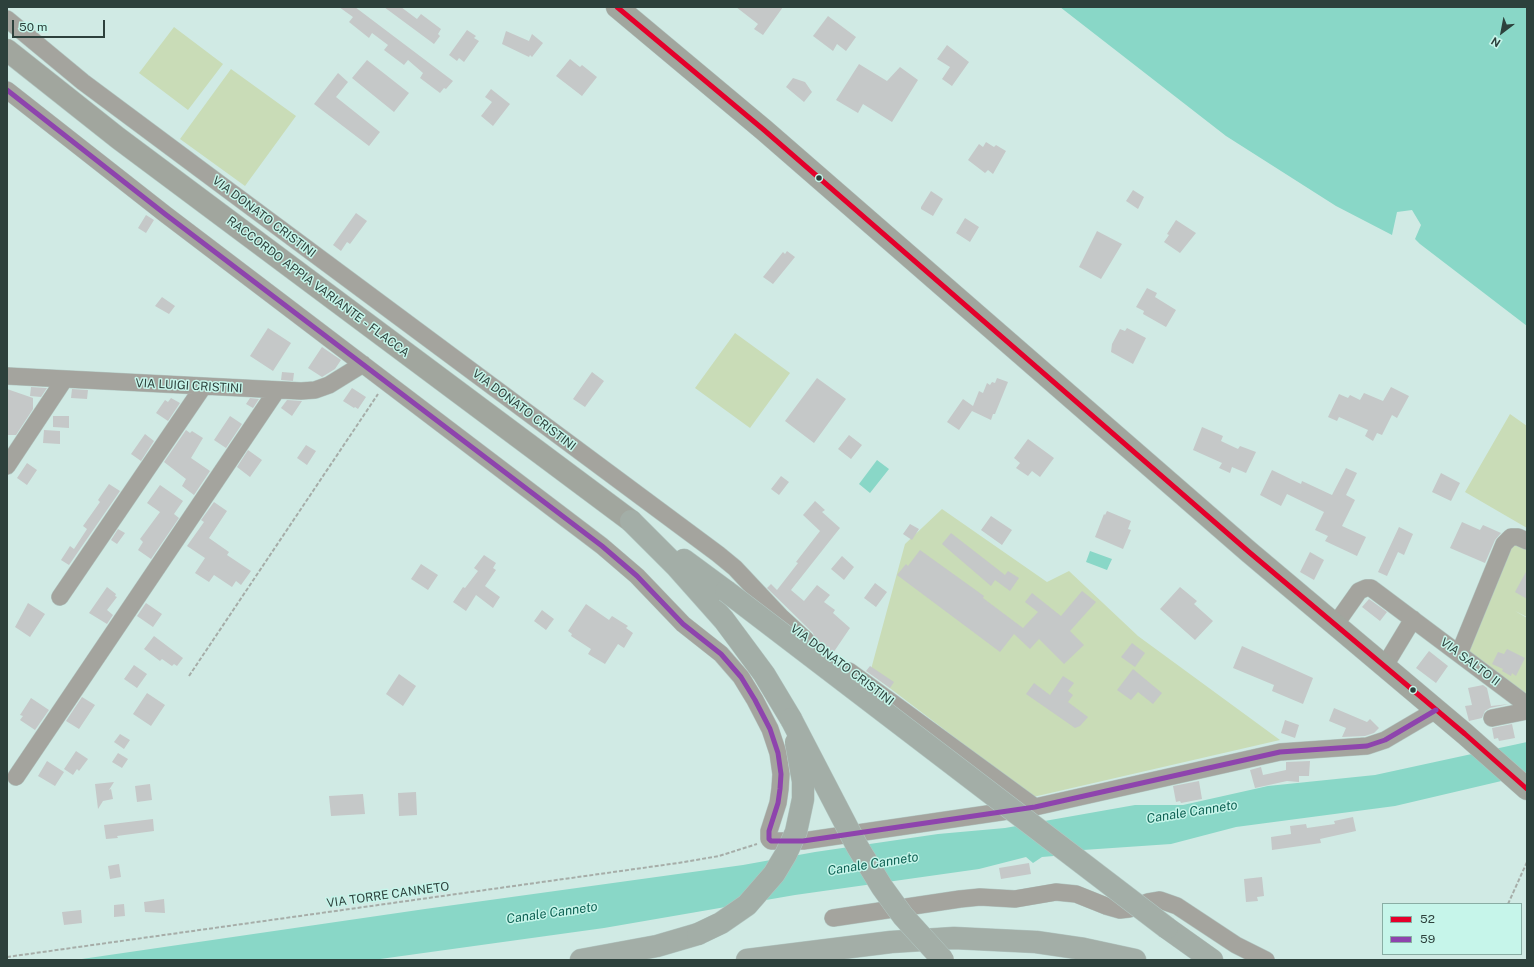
<!DOCTYPE html>
<html>
<head>
<meta charset="utf-8">
<style>
	body { margin:0 }
	#map { position:relative; width:1534px; height:967px; overflow:hidden; background:#d0eae4; font-family:"Public Sans",sans-serif }
	canvas { display:block }
	.frame { position:absolute; inset:0; border:8px solid #2d413c; pointer-events:none }
	.legend { position:absolute; left:1382px; top:903px; width:140px; height:52px; box-sizing:border-box; background:#c6f5ea; border:1px solid #89ada4; margin:0; padding:5px 7px; list-style:none; font-size:12px; color:#2d413c }
	.legend li { display:flex; align-items:center; gap:8px; height:20px }
	.legend b { width:20px; border:1px solid #89ada4 }
	.north { position:absolute; left:1482px; top:12px; width:40px; height:40px; -webkit-text-stroke:3px #c6f5ea; paint-order:stroke; rotate:212deg; font-size:11px; font-weight:700; line-height:16px; text-align:center; color:#2d413c }
	.north::after { content:''; display:block; margin:auto; width:14px; height:18px; background:#2d413c; clip-path:polygon(50% 0,100% 100%,50% 72%,0 100%) }
	.scale { position:absolute; left:12px; top:20px; width:93px; height:18px; box-sizing:border-box; border:2px solid #2d413c; border-top:0; padding-left:5px; font-size:12px; line-height:14px; white-space:nowrap; color:#2d413c; -webkit-text-stroke:3px #c6f5ea; paint-order:stroke }
</style>
</head>
<body>
<div id="map">
<canvas width="1534" height="967"></canvas>
<div class="frame"></div>
<ul class="legend">
<li><b style="height:5px;background:#e4002b"></b>52</li>
<li><b style="height:5px;background:#8e44ad"></b>59</li>
</ul>
<div class="north">N</div>
<div class="scale">50 m</div>
</div>
<script>
const ctx = document.querySelector('canvas').getContext('2d');
ctx.lineJoin = 'round';
function fill(path, color) {
  ctx.fillStyle = color;
  ctx.fill(path, 'evenodd');
}
function shape(rows) {
  const path = new Path2D();
  for (const r of rows) {
    path.moveTo(r[0], r[1]);
    for (let i = 2; i < r.length; i += 2) path.lineTo(r[i], r[i + 1]);
  }
  return path;
}
function stroke(path, color, width, dash) {
  ctx.strokeStyle = color;
  ctx.lineWidth = width;
  ctx.lineCap = dash ? 'butt' : 'round';
  ctx.setLineDash(dash || []);
  ctx.stroke(path);
}
function write(font, color, halo, rows, align = 'center') {
  ctx.font = font + ' "Public Sans",sans-serif';
  ctx.lineWidth = 3;
  ctx.setLineDash([]);
  ctx.textBaseline = 'middle';
  ctx.strokeStyle = halo;
  ctx.fillStyle = color;
  for (const [text, x, y, turn = 0] of rows) {
    ctx.save();
    ctx.translate(x, y);
    ctx.rotate((+turn || 0) * Math.PI / 180);
    ctx.textAlign = isNaN(turn) ? turn : align;
    if (halo) ctx.strokeText(text, 0, 0);
    ctx.fillText(text, 0, 0);
    ctx.restore();
  }
}
fill(shape([
	[174,27,223,64,188,110,139,73],
	[231,69,296,116,245,186,180,139],
	[735,333,790,373,750,428,695,388],
	[1510,414,1527,426,1527,528,1465,492],
	[942,509,1047,582,1069,571,1138,636,1280,740,1033,797,870,673,905,544],
	[1511,538,1527,546,1527,617,1515,611,1527,618,1527,700,1462,653]
]), '#c9dcb7');
fill(shape([
	[1060,7,1527,7,1527,326,1420,244,1415,239,1421,225,1412,210,1397,212,1392,235,1336,206,1226,136],
	[877,460,889,469,870,493,859,484],
	[1090,551,1112,559,1107,570,1086,562],
	[1527,742,1527,775,1395,806,1236,827,1171,844,1083,850,1077,854,1042,857,1033,863,1026,857,979,869,795,895,604,928,373,960,75,960,425,909,743,865,815,852,938,834,1005,828,1135,805,1183,805,1268,786,1375,775]
]), '#89d7c7');
fill(shape([
	[339,7,355,7,453,81,446,89,444,88,440,93,420,78,423,73,408,60,404,65,384,50,388,45,372,33,369,38,349,22,353,17],
	[384,7,401,7,417,19,421,14,441,29,438,34,440,36,434,44],
	[736,7,783,7,763,35,754,29,758,24],
	[828,16,856,37,846,51,837,44,833,51,813,36],
	[467,30,476,36,474,38,479,41,464,62,459,58,457,61,449,55],
	[506,31,529,41,532,34,543,43,532,57,530,55,529,57,502,44],
	[947,45,969,62,952,86,942,79,950,67,937,59],
	[570,59,580,67,582,65,597,77,582,96,556,76],
	[367,60,409,93,394,112,352,78],
	[859,64,887,81,900,67,918,80,892,122,863,104,858,113,836,100],
	[338,73,348,82,336,97,380,132,369,146,314,104],
	[793,78,805,82,812,92,804,102,786,87],
	[491,89,510,104,493,126,481,116,492,102,485,97],
	[986,142,994,147,996,145,1006,151,993,174,988,170,985,173,968,160,979,144,983,147],
	[1133,190,1144,197,1138,209,1126,201],
	[931,191,943,199,933,216,921,209,921,207],
	[356,213,367,221,350,244,347,242,341,251,333,245],
	[146,215,154,220,146,233,138,228],
	[965,218,979,227,970,242,956,233],
	[1176,220,1196,233,1180,253,1164,242,1169,235,1167,234],
	[1097,231,1122,244,1101,279,1079,267],
	[787,251,795,257,773,284,763,277,783,252,785,254],
	[1147,288,1157,293,1155,297,1176,310,1166,327,1143,314,1144,311,1136,307],
	[162,297,175,306,169,314,155,306],
	[268,328,291,343,273,371,250,356],
	[1127,328,1146,338,1133,364,1111,352,1112,344,1120,329,1125,331],
	[322,347,341,360,335,369,322,377,308,368],
	[282,372,294,373,293,381,281,380],
	[592,372,604,381,585,407,573,399],
	[817,378,846,399,814,443,785,421],
	[997,378,1008,382,995,414,993,414,991,420,972,411,959,430,947,422,963,399,973,406,979,391,983,393,987,383,990,385,992,382,995,383],
	[31,387,47,388,41,397,30,396],
	[1391,387,1409,396,1397,418,1392,415,1382,435,1377,433,1373,441,1365,436,1368,430,1339,417,1337,421,1328,417,1339,394,1348,398,1350,395,1360,400,1364,393,1383,401],
	[352,388,366,397,358,409,355,407,354,408,343,401],
	[7,389,33,398,33,409,16,435,7,435],
	[72,389,88,390,87,399,71,398],
	[171,398,180,403,168,421,156,413,165,400,168,402],
	[250,398,259,399,253,408,246,404],
	[287,400,302,401,292,416,281,408],
	[53,416,69,416,69,428,53,427],
	[230,416,242,424,226,448,214,440],
	[1202,427,1223,436,1221,441,1238,449,1240,446,1256,452,1246,473,1232,467,1230,473,1219,468,1222,463,1193,450],
	[44,430,60,431,60,444,43,443],
	[186,430,190,433,192,431,203,438,191,458,210,471,194,495,182,486,186,479,164,462],
	[145,434,154,441,141,461,131,454],
	[849,435,862,445,851,459,838,449],
	[1028,439,1054,458,1040,477,1032,471,1028,476,1016,468,1020,463,1014,458],
	[306,445,316,451,307,465,297,458],
	[248,450,262,460,250,477,237,467],
	[27,463,37,470,27,485,17,478],
	[1346,468,1357,473,1346,495,1355,500,1342,526,1366,537,1357,556,1325,541,1328,536,1315,530,1324,512,1287,494,1281,506,1260,495,1272,470,1301,484,1302,481,1332,495],
	[1441,473,1460,483,1451,501,1432,492],
	[781,476,789,482,779,495,771,489],
	[109,484,120,491,69,565,61,560,70,546,74,549,87,529,83,526,100,502,98,500],
	[160,485,183,501,174,514,179,518,151,559,138,550,143,542,140,539,160,512,147,503],
	[815,501,825,510,822,512,840,528,791,590,804,601,817,585,830,595,824,602,835,610,833,613,850,628,831,656,816,644,813,633,767,588,771,584,777,590,798,563,796,562,820,531,803,515],
	[214,502,227,511,209,538,229,552,227,555,251,571,241,585,236,581,232,587,214,575,209,582,195,573,205,558,187,546,204,522,201,520],
	[1107,511,1131,521,1128,529,1131,530,1123,549,1095,537,1104,514,1105,515],
	[991,516,1012,530,1002,545,981,530],
	[1462,522,1480,530,1483,525,1501,533,1495,540,1485,563,1450,548],
	[910,524,919,529,912,540,903,534],
	[1399,527,1413,534,1404,555,1398,552,1387,576,1378,572],
	[118,529,125,533,117,544,111,540],
	[951,533,1005,575,1008,571,1019,578,1010,591,995,580,991,586,942,544],
	[920,550,984,596,983,598,1023,628,1038,612,1025,602,1032,593,1061,616,1082,591,1096,602,1070,631,1084,645,1064,664,1039,639,1030,649,1014,634,1000,652,897,575,906,564,908,566],
	[1310,552,1324,560,1314,580,1300,572],
	[484,555,496,563,493,568,496,570,485,586,500,597,493,608,476,595,466,611,453,602,463,587,465,588,478,571,474,568],
	[842,556,854,567,844,580,831,569],
	[421,564,438,575,428,590,411,579],
	[1527,570,1527,599,1515,592],
	[875,583,887,592,876,607,864,598],
	[107,587,116,594,115,596,117,597,107,610,113,615,107,624,89,613],
	[1180,587,1197,601,1194,604,1213,621,1195,640,1160,609],
	[1369,599,1387,612,1380,621,1362,607],
	[28,603,45,614,30,637,15,627],
	[146,603,162,614,153,627,137,616],
	[586,604,609,620,612,616,628,626,626,628,633,633,624,648,618,644,605,664,588,654,591,649,571,636,572,634,568,631],
	[542,610,554,619,546,630,534,621],
	[154,636,183,658,177,666,174,664,172,666,162,659,160,661,144,649],
	[1132,643,1145,653,1135,667,1121,657],
	[1242,646,1313,678,1303,704,1272,691,1274,685,1233,668],
	[1507,649,1525,658,1516,676,1512,673,1511,676,1502,671,1503,669,1492,664,1498,652,1504,654],
	[1429,651,1448,666,1436,683,1416,668],
	[134,665,147,674,137,688,124,679],
	[870,666,894,682,890,688,866,671],
	[1133,669,1162,693,1153,704,1138,692,1131,700,1117,690],
	[399,674,416,686,403,706,386,694],
	[1063,676,1074,683,1068,691,1073,695,1068,702,1088,717,1080,726,1075,728,1026,694,1034,683,1050,695],
	[1483,685,1487,688,1491,706,1509,704,1490,708,1485,711,1482,718,1469,721,1465,706,1472,705,1468,688],
	[147,693,165,705,151,726,133,714],
	[82,697,95,705,79,729,66,721],
	[31,698,49,710,35,730,20,720,23,716,20,715],
	[1334,708,1367,722,1370,719,1379,728,1374,733,1365,736,1342,737,1346,728,1329,721],
	[1285,720,1299,725,1295,738,1281,733],
	[1512,724,1515,738,1499,741,1498,738,1494,739,1492,728],
	[120,734,130,740,124,749,114,742],
	[76,751,88,759,79,771,77,769,73,775,64,769],
	[118,753,128,759,122,768,112,762],
	[47,761,64,772,55,786,38,776],
	[1310,761,1309,776,1299,776,1299,782,1287,781,1255,788,1250,770,1261,767,1263,775,1286,770,1286,762],
	[1199,781,1202,799,1181,803,1180,801,1176,802,1173,786],
	[114,782,109,790,111,789,113,799,103,801,98,809,95,784],
	[150,784,152,800,137,802,135,786],
	[416,792,417,815,399,816,398,793],
	[363,794,365,814,331,816,329,796],
	[1353,817,1356,831,1320,839,1321,843,1272,850,1271,837,1291,834,1290,826,1306,824,1307,828,1335,824,1334,821],
	[153,819,154,831,117,836,118,838,106,839,104,825],
	[1029,863,1031,874,1001,879,999,868],
	[119,864,121,877,110,879,108,866],
	[1262,877,1264,896,1257,897,1258,901,1246,902,1244,879],
	[164,899,165,913,145,912,144,902],
	[124,904,125,916,114,917,114,905],
	[81,910,82,923,64,925,62,912]
]), '#c5c8c8');
const minor = shape([
	[7,19,83,82,224,187,718,554,735,568,780,616,806,640],
	[7,90,165,214,602,546,637,576,683,624,721,654,741,677,755,700,770,729,778,753,781,774,780,789,778,803,769,831,769,839,771,841,803,841,1035,807,1280,752,1367,746,1385,740,1436,710],
	[7,376,301,391,315,390,329,385,363,364],
	[7,466,64,380],
	[60,597,203,387],
	[1335,625,1359,591,1366,588,1371,588,1527,705],
	[1459,654,1504,544,1511,537,1518,537,1527,541],
	[1384,667,1413,619],
	[849,671,1035,807],
	[1492,718,1527,711],
	[16,777,277,390],
	[833,918,960,899,980,897,1015,899,1056,892,1076,894,1106,906,1120,910,1129,909,1148,902,1160,900,1177,906,1236,945,1266,960]
]);
const major = shape([
	[617,7,764,130,1249,552,1465,734,1527,789],
	[7,50,118,138,631,521]
]);
const highway = shape([
	[631,521,676,566,724,620,764,674,791,719],
	[684,560,726,591],
	[1167,928,1212,960],
	[581,960,657,946,698,934],
	[747,960,891,942,954,938,1036,942,1084,949,1135,960]
]);
stroke(minor, '#b2c7c2', 18);
stroke(major, '#b2c7c2', 23);
stroke(highway, '#b2c7c2', 23);
stroke(shape([
	[189,676,378,394],
	[1508,904,1527,862],
	[7,957,678,863,719,856,757,844]
]), '#a6ada8', 2, [4, 2]);
stroke(minor, '#a4a49e', 17);
stroke(major, '#a1a69e', 22);
stroke(highway, '#a3aea7', 22);
const highwayBridge = shape([
	[726,591,1167,928],
	[791,719,857,846,882,887,903,916,943,960],
	[698,934,721,923,747,905,774,874,786,854,796,832,803,799,803,781,796,742]
]);
stroke(highwayBridge, '#b2c7c2', 23, []);
stroke(highwayBridge, '#a3aea7', 22);
stroke(shape([
	[617,7,764,130,1249,552,1465,734,1527,789]
]), '#e4002b', 5);
stroke(shape([
	[7,90,165,214,602,546,637,576,683,624,721,654,741,677,755,700,770,729,778,753,781,774,780,789,778,803,769,831,769,839,771,841,803,841,1035,807,1280,752,1367,746,1385,740,1436,710]
]), '#8e44ad', 5);
for (const [x, y, r, color] of [
	[819,178,3.5,"#2d413c"],
	[1413,690,3.5,"#2d413c"]
]) {
  const dot = new Path2D();
  dot.arc(x, y, r, 0, 2 * Math.PI);
  ctx.fillStyle = color;
  ctx.fill(dot);
  stroke(dot, '#c6f5ea', 1.5);
}
write('12px', '#2d413c', '#c6f5ea', [
	["VIA DONATO CRISTINI",264,217,37],
	["RACCORDO APPIA VARIANTE - FLACCA",318,287,37],
	["VIA LUIGI CRISTINI",189,386,3],
	["VIA DONATO CRISTINI",524,410,37],
	["VIA SALTO II",1470,662,37],
	["VIA DONATO CRISTINI",842,665,37],
	["VIA TORRE CANNETO",388,895,-8]
]);
write('italic 13px', '#116456', '#c6f5ea', [
	["Canale Canneto",1192,812,-9],
	["Canale Canneto",873,864,-9],
	["Canale Canneto",552,913,-8]
]);
</script>
</body>
</html>
